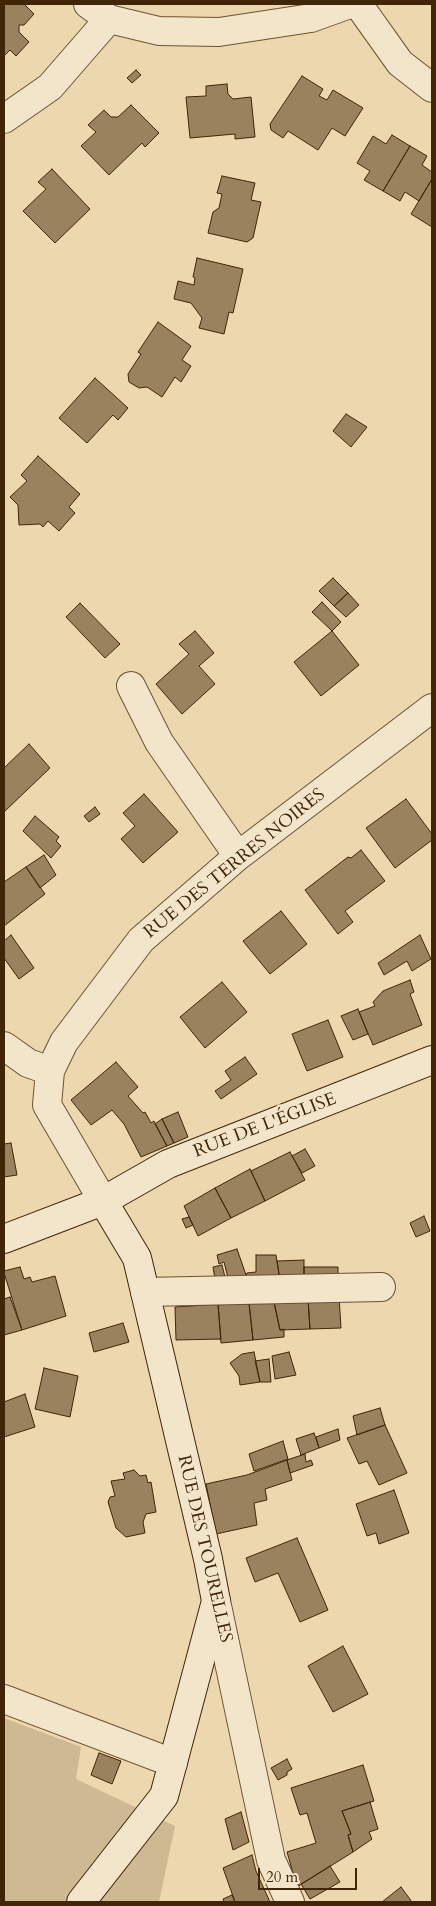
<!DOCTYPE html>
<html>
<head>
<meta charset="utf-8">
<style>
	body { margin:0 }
	#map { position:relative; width:436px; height:1906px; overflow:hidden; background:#ecd7ae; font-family:Cardo,serif }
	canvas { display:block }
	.frame { position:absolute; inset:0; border:5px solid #412507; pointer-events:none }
	.scale { position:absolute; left:258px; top:1868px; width:99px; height:22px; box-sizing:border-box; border:2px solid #412507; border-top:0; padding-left:6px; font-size:15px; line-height:18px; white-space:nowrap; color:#412507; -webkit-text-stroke:4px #f3e5ca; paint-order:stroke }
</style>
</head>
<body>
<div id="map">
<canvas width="436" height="1906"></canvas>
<div class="frame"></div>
<div class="scale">20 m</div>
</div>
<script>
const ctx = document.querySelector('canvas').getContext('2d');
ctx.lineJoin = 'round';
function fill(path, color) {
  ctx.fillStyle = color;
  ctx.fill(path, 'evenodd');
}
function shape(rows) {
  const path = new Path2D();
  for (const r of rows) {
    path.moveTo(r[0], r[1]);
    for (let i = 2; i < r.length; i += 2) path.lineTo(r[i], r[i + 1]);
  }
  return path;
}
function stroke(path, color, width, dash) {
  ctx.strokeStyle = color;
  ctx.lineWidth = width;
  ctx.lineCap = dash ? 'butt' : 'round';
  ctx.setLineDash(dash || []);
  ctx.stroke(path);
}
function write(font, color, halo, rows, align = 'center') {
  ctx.font = font + ' Cardo,serif';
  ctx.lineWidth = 5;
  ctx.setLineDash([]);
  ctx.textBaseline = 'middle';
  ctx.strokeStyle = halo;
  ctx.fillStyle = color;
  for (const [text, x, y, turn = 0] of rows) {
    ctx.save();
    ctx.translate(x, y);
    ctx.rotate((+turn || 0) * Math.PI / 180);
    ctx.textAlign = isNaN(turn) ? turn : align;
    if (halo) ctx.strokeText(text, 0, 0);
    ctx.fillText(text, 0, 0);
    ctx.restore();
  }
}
fill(shape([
	[4,1718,81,1747,76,1779,175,1826,159,1902,4,1902]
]), '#cfb992');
const building = shape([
	[4,4,24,4,34,14,24,25,19,25,19,32,29,42,16,56,10,50,4,56,4,4],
	[136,70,141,75,132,83,127,78,136,70],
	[302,76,323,89,319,96,327,100,333,90,363,108,345,136,332,128,318,150,288,131,283,138,271,130,270,124,302,76],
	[227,84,228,94,233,99,251,97,255,137,235,139,235,134,190,138,186,97,206,96,206,86,227,84],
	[131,105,159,133,145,147,142,143,109,175,81,146,96,132,88,125,104,110,111,117,118,117,131,105],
	[392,135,410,146,383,191,364,180,370,171,357,163,373,136,386,144,392,135],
	[410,146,427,156,422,165,432,172,432,179,419,201,405,192,400,201,383,191,410,146],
	[52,169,90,209,55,243,23,211,46,189,38,182,52,169],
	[222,176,255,183,251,200,261,202,253,238,247,242,208,233,213,212,219,208,222,194,217,193,222,176],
	[432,179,432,227,411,214,432,179],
	[197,258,243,269,233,313,229,312,224,334,199,328,202,318,191,303,174,299,178,281,194,285,195,278,193,277,197,258],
	[158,322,191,346,182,360,191,366,181,382,175,377,162,397,147,387,139,388,129,382,128,374,141,354,138,352,158,322],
	[95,378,128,408,118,420,113,415,87,443,59,418,95,378],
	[346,414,367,427,351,447,333,431,346,414],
	[38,456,80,494,69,507,75,513,59,531,48,521,43,527,40,524,19,525,18,505,10,497,27,481,21,475,38,456],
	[333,578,348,593,334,606,319,591,333,578],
	[348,593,359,605,346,617,334,606,348,593],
	[322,602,341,622,332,631,312,612,322,602],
	[80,603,120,644,105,658,66,617,80,603],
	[195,631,214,653,199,666,215,684,182,714,156,684,189,654,179,644,195,631],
	[332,631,359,665,321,696,294,662,332,631],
	[29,744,50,768,4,812,4,768,29,744],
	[144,794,178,832,143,863,121,839,135,826,123,813,144,794],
	[406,799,432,834,432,840,395,868,366,828,406,799],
	[95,807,100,814,89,822,84,816,95,807],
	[35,816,59,837,56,841,61,846,51,858,23,831,35,816],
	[361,850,385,881,345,911,353,922,338,934,305,890,348,857,351,858,361,850],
	[44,855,56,875,40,888,26,867,44,855],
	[26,867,45,894,4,926,4,882,26,867],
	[281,911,307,944,270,974,243,941,281,911],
	[11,935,34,968,19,979,4,958,4,941,11,935],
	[420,935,431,959,412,971,407,961,384,975,378,963,420,935],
	[410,980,414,992,410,994,422,1025,373,1045,359,1012,375,1006,373,1002,383,991,410,980],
	[222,982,247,1012,205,1048,180,1017,222,982],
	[358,1009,368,1034,353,1040,341,1016,358,1009],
	[328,1020,343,1057,307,1071,292,1034,328,1020],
	[245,1057,257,1074,221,1099,215,1091,231,1080,225,1071,245,1057],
	[116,1062,138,1087,128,1096,143,1113,145,1112,151,1123,154,1121,167,1146,141,1157,124,1124,112,1110,91,1125,71,1100,116,1062],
	[178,1112,188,1137,174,1143,162,1119,178,1112],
	[162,1119,174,1143,167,1146,155,1124,162,1119],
	[11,1143,17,1175,4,1177,4,1144,11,1143],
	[305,1149,315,1166,302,1173,292,1156,305,1149],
	[290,1152,305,1180,265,1201,251,1171,290,1152],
	[250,1169,265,1201,231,1218,215,1188,250,1169],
	[215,1188,231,1218,198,1236,184,1206,215,1188],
	[424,1216,430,1231,416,1237,410,1223,424,1216],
	[189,1217,193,1225,186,1228,182,1219,189,1217],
	[237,1249,246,1275,242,1287,230,1286,224,1262,219,1264,217,1255,237,1249],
	[256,1255,276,1255,281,1287,242,1287,247,1273,256,1272,256,1255],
	[304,1260,304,1285,281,1287,277,1261,304,1260],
	[222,1265,225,1277,215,1279,213,1267,222,1265],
	[20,1267,24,1279,30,1277,32,1282,55,1276,66,1316,22,1330,4,1273,4,1271,20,1267],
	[304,1267,338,1267,338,1280,304,1281,304,1267],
	[339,1296,341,1328,310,1329,308,1299,339,1296],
	[10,1297,22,1330,4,1335,4,1299,10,1297],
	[308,1299,310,1329,280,1330,274,1302,308,1299],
	[274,1302,280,1330,284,1329,284,1337,253,1340,249,1303,274,1302],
	[249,1303,253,1340,221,1343,218,1304,249,1303],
	[218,1304,221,1339,176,1340,175,1307,218,1304],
	[123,1323,129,1342,94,1352,89,1333,123,1323],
	[254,1352,260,1382,240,1385,239,1376,230,1363,242,1354,254,1352],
	[289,1352,296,1375,275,1379,272,1356,289,1352],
	[269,1359,271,1382,260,1382,255,1361,269,1359],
	[44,1368,78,1376,70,1417,35,1409,44,1368],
	[25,1394,35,1427,4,1437,4,1402,25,1394],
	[380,1408,385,1425,357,1435,353,1416,380,1408],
	[385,1425,407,1473,379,1485,367,1461,359,1464,347,1438,385,1425],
	[338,1429,340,1440,319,1448,316,1437,338,1429],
	[314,1433,319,1448,301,1455,296,1439,314,1433],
	[283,1441,288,1459,254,1471,249,1454,283,1441],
	[305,1454,306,1462,311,1460,313,1465,290,1473,287,1460,305,1454],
	[287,1460,292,1480,265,1489,267,1500,254,1503,257,1525,216,1534,206,1484,247,1475,287,1460],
	[134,1470,140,1476,146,1475,148,1483,151,1482,156,1512,146,1514,143,1522,145,1533,126,1537,116,1528,108,1502,110,1497,115,1496,111,1481,125,1479,123,1473,134,1470],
	[394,1490,409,1533,379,1544,376,1533,367,1536,356,1504,394,1490],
	[297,1538,328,1610,300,1622,278,1573,255,1582,246,1558,297,1538],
	[343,1646,368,1694,333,1712,308,1666,343,1646],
	[99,1753,121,1761,112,1784,91,1775,99,1753],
	[287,1759,292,1769,287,1772,287,1775,278,1780,271,1768,287,1759],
	[363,1765,374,1801,342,1811,351,1834,348,1835,353,1852,297,1887,287,1852,316,1843,307,1813,300,1815,291,1788,363,1765],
	[370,1802,378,1829,369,1832,372,1839,353,1852,348,1835,351,1834,342,1811,370,1802],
	[241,1812,249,1842,233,1850,225,1819,241,1812],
	[252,1855,256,1871,270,1902,235,1902,223,1868,252,1855],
	[330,1866,340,1882,310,1899,301,1884,330,1866],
	[401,1887,412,1902,382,1902,401,1887],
	[232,1895,235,1902,224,1902,223,1899,232,1895]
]);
fill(building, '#9a825e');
stroke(building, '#412507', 1);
const street = shape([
	[88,4,109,19,159,31,219,32,311,18,350,4],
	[358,4,400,63,432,88],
	[4,119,50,87,109,19],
	[131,686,159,742,238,856],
	[4,1046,28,1063,50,1071],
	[103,1201,47,1105,50,1071,64,1042,141,940,238,856,432,708],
	[145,1292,381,1287],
	[216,1601,271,1860,290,1902],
	[4,1699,173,1763]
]);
const secondary = shape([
	[4,1239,103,1201,168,1164,432,1060],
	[81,1902,164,1796,216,1601,208,1559,137,1258,103,1201]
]);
stroke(street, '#6c5231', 30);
stroke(secondary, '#412507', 30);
stroke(street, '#f3e5ca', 28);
stroke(secondary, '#f3e5ca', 28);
write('18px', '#412507', '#f3e5ca', [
	["RUE DES TERRES NOIRES",235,864,-39],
	["RUE DE L'ÉGLISE",265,1126,-21],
	["RUE DES TOURELLES",204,1549,77]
]);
</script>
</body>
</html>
